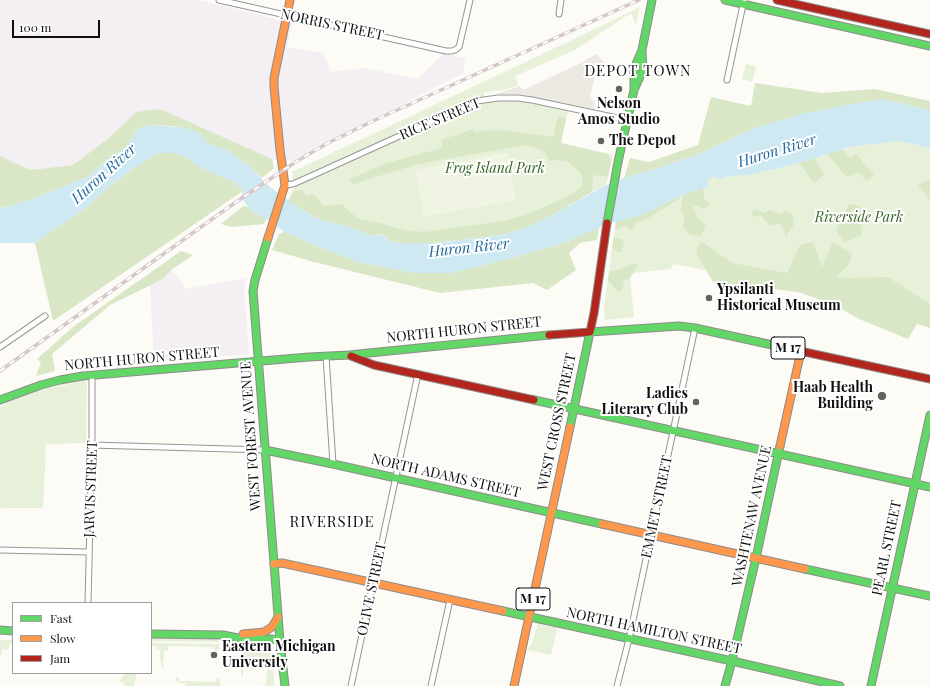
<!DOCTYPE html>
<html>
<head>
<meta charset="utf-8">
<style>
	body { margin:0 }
	#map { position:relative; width:930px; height:686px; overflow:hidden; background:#fcfbf6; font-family:"Playfair Display",serif }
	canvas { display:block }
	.legend { position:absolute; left:12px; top:602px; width:140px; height:72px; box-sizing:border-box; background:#fff; border:1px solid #9f9f9f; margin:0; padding:5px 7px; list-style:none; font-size:12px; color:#101010 }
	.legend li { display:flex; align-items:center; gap:8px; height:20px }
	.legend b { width:20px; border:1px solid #9f9f9f }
	.scale { position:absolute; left:12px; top:20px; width:88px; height:18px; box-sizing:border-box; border:2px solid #101010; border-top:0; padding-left:5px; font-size:12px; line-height:14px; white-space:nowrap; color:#101010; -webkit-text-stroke:3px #fff; paint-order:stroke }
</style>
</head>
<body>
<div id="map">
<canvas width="930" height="686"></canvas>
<ul class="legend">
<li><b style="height:5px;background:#63d668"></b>Fast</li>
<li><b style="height:5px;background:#ff974d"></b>Slow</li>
<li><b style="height:5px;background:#b3261e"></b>Jam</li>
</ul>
<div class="scale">100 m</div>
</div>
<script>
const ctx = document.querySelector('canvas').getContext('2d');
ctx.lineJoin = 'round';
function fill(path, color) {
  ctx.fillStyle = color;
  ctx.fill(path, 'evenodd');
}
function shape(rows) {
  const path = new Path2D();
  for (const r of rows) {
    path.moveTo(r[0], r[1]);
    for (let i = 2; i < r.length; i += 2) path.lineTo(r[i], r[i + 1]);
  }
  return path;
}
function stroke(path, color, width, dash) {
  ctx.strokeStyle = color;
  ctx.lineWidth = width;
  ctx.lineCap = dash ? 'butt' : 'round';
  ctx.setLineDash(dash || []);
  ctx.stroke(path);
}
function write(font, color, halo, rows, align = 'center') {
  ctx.font = font + ' "Playfair Display",serif';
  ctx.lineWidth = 4;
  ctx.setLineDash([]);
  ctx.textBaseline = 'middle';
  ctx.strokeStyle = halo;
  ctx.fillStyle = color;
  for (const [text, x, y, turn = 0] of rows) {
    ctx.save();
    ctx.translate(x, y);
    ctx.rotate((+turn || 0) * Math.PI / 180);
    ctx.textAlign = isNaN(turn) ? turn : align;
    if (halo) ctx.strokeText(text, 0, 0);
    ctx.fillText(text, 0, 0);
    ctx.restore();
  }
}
fill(shape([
	[0,0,198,0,292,23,287,47,324,53,330,72,363,68,418,79,443,54,466,58,463,73,293,161,272,159,136,112,110,137,73,165,30,170,0,156],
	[171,270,187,289,246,278,244,289,249,354,154,361,150,285,163,279]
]), '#f3eff2');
fill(shape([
	[640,7,636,25,631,13,575,50,515,76,518,85,504,90,484,92,484,96,465,102,294,181,293,180,292,172,570,41],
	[746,64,756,66,752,82,742,79],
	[512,101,524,102,568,111,561,143,613,155,606,185,503,235,367,234,344,225,326,222,288,201,292,191,295,187,455,114,474,106,491,102],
	[899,141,930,148,930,322,792,288,696,268,673,264,671,269,633,273,630,278,634,317,605,320,604,309,612,248,616,221,680,196,707,187,708,181,710,178,716,177,750,175,799,163,849,147],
	[84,381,87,383,86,443,46,444,43,508,1,508,0,507,0,407,9,402,45,389],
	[538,622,543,625,557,628,551,655,527,650,533,641],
	[151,638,217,639,219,642,151,641],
	[2,640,13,640,13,644,9,644,9,648,7,650,2,649,0,660,0,641],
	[151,643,219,644,219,649,216,651,215,651,214,647,169,646,168,651,164,651,163,669,160,659,160,650,157,649,157,646,151,646],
	[242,644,271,645,273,667,272,668,267,668,267,662,244,661,243,676,241,676],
	[267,670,272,670,274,672,274,686,262,686,266,685],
	[127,673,137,673,134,686,124,686,124,683,120,682,122,677],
	[177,677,179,677,179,681,215,682,217,677,219,678,221,686,185,686,185,683,179,683,175,679]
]), '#e7f0d8');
fill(shape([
	[755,83,822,93,875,89,930,101,930,110,881,99,754,128,704,152,656,169,624,178,630,158,649,162,698,145,711,97,751,106],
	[160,109,272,159,274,168,262,178,251,168,228,150,209,144,200,134,193,130,170,126,153,125,138,128,126,147,103,163,90,176,30,200,6,207,0,208,0,156,30,170,73,165,110,137,136,112],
	[558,116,566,118,561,143,608,154,611,160,608,177,593,175,592,192,555,214,533,225,503,235,434,243,401,243,390,241,383,235,378,234,373,236,344,225,326,222,314,217,288,201,295,191,302,190,307,196,314,194,323,206,341,204,359,219,383,224,405,230,424,232,504,221,529,214,572,194,583,185,581,173,567,161,557,160,550,161,545,153,537,148,526,145,418,164,353,184,348,180,384,164,442,148,441,140,473,129,474,132,496,130,518,132,553,137],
	[843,149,850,158,857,154,864,164,874,175,867,181,858,172,847,177,827,154],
	[158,153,176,153,188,158,199,167,236,183,243,191,53,321,35,243,87,207,106,189,131,170],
	[814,158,824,174,814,183,799,163],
	[930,179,930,200,918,185],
	[703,188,704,198,710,205,704,209,691,204,697,216,706,226,700,236,690,235,683,226,685,218,681,210,683,195],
	[680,196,679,199,640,223,637,220,632,231,625,226,615,229,616,221,642,215],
	[849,204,860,206,867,214,860,224,862,235,844,242,836,230],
	[243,206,249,207,252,211,266,219,264,224,232,227,221,224],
	[755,209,765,213,769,210,780,214,786,210,792,214,794,224,786,237,781,224,769,225,761,215,754,217,751,211],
	[599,227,597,240,580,243,569,253,576,270,547,290,533,283,440,293,314,262,272,250,279,234,284,232,315,245,358,262,414,273,451,273,496,262,558,245],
	[614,237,624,240,622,252,618,252,612,248],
	[701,241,732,263,787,273,800,245,813,242,822,267,833,242,852,254,849,264,837,277,853,278,888,277,930,304,930,328,917,324,908,339,859,319,835,305,798,292,713,282,696,253],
	[181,251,193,255,171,270,163,279,110,305,52,354,55,371,36,376,41,362,37,359,73,327],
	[632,264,639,264,630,278,624,280,622,292,617,291,608,280,609,272,623,268]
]), '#d9e7c7');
fill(shape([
	[508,152,516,200,424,217,415,170]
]), '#f0f4e2');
fill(shape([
	[596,54,605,63,604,67,596,69,590,98,595,101,594,109,518,94,497,94,520,86,523,90,579,64]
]), '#ece9e2');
fill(shape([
	[881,99,930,110,930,148,899,141,849,147,799,163,750,175,729,176,719,179,716,177,710,178,708,181,708,187,680,196,642,215,608,224,558,245,496,262,451,273,414,273,358,262,315,245,284,232,271,222,252,211,241,198,243,191,236,183,199,167,188,158,176,153,158,153,131,170,106,189,87,207,35,243,0,243,0,208,6,207,30,200,90,176,103,163,126,147,138,128,153,125,183,128,193,130,200,134,209,144,228,150,251,168,271,188,299,208,314,217,326,222,344,225,373,236,381,234,390,241,401,243,434,243,503,235,533,225,555,214,606,185,624,178,656,169,704,152,754,128,809,112]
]), '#cfe9f3');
const street = shape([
	[219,0,446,51,452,51,455,50,459,47,460,43,470,0],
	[559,14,561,0],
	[727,80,744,0],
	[285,185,293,184,309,177,461,108,477,101,498,98,518,98,532,100,627,120],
	[0,347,45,316],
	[326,356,333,464],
	[92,445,265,450],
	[0,550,89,552],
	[88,603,92,438,92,375],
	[351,686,418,374],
	[431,686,450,600],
	[617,686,629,639,695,328]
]);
const fast = shape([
	[725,0,930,46],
	[635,88,643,70,642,50],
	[607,223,618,162,634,90,634,72,636,64,642,50,652,0],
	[268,238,255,280,253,291,280,641,285,686],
	[0,400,41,385,60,380,83,376,309,357,349,355,549,335],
	[534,400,930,487],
	[570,427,590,332,679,326,695,328,777,346],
	[265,450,333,464,602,524],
	[805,569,930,596],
	[503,611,732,661,756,558,780,446],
	[0,630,13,631],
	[151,634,223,635,238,638,272,639,280,641],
	[725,686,732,661,840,686],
	[871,686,930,415]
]);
const slow = shape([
	[268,238,285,185,280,150,274,87,274,78,290,0],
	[780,446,801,351],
	[602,524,805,569],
	[274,564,282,563,503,611],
	[243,634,264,632,272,627,278,617],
	[514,686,570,427]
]);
const jam = shape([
	[777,0,930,34],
	[549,335,590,332,594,313,607,223],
	[777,346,930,379],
	[351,356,374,365,534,400]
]);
stroke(street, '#969694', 7);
stroke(fast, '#8d8c8a', 9);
stroke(slow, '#8d8c8a', 9);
stroke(jam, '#8d8c8a', 9);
stroke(street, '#fffefe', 5);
stroke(fast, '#63d668', 7);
stroke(slow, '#ff974d', 7);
stroke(jam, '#b3261e', 7);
const rail = shape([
	[0,371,236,202,294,163,328,143,375,120,639,0]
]);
stroke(rail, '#d7c7c8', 3.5);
stroke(rail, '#fff', 2, [6]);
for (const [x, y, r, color] of [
	[619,89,4,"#636260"],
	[601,141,4,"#636260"],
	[709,298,4,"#636260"],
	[882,396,5,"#636260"],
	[696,402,4,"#636260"],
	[214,655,4,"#636260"]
]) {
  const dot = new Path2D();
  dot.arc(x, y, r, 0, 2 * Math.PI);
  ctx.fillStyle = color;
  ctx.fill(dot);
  stroke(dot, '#fff', 1.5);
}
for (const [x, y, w] of [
	[788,348,34],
	[533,599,34]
]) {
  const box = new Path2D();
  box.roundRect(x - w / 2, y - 11, w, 22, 3);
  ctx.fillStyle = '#fff';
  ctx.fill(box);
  stroke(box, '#101010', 1);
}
write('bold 13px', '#101010', null, [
	["M 17",788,348],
	["M 17",533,599]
]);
write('14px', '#101010', '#fff', [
	["NORRIS STREET",332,25,12],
	["RICE STREET",440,119,-23],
	["NORTH HURON STREET",464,330,-6],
	["NORTH HURON STREET",142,359,-5],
	["WEST CROSS STREET",557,422,-78],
	["WEST FOREST AVENUE",251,436,-94],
	["NORTH ADAMS STREET",446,476,13],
	["JARVIS STREET",91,489,-88],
	["EMMET STREET",657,507,-78],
	["WASHTENAW AVENUE",752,516,-78],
	["PEARL STREET",887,548,-78],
	["OLIVE STREET",372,589,-78],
	["NORTH HAMILTON STREET",654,631,12]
]);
write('bold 14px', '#101010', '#fff', [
	["Nelson",619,104,"center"],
	["Amos Studio",619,120,"center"],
	["The Depot",609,141],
	["Ypsilanti",717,290],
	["Historical Museum",717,306],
	["Haab Health",873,388,"right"],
	["Building",873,404,"right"],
	["Ladies",688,394,"right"],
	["Literary Club",688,410,"right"],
	["Eastern Michigan",222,647],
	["University",222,663]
], 'left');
write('italic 14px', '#356424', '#fff', [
	["Frog Island Park",495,169],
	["Riverside Park",859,218]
]);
ctx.letterSpacing = '1px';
write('15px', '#101010', '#fff', [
	["DEPOT TOWN",638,71],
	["RIVERSIDE",332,522]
]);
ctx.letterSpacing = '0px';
write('italic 15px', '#216c9a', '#fff', [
	["Huron River",777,151,-17],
	["Huron River",104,174,-42],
	["Huron River",469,248,-6]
]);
</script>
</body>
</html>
